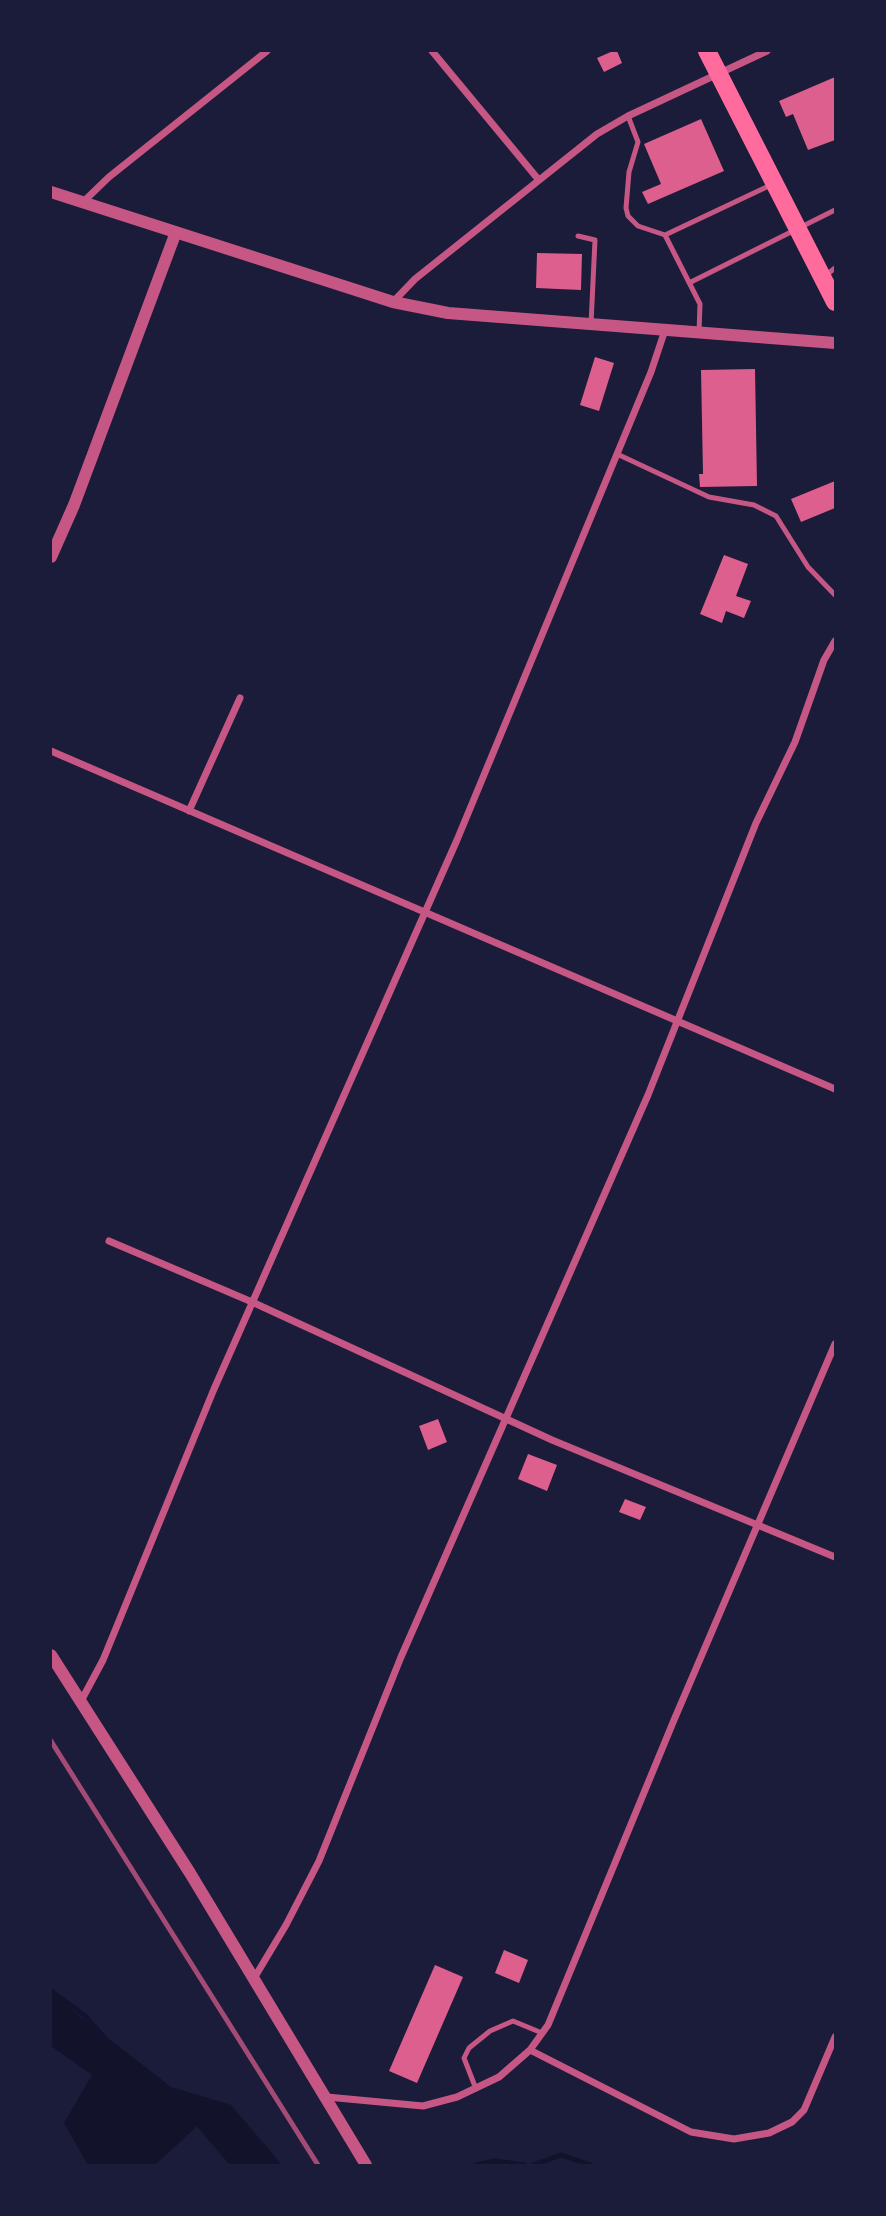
<!DOCTYPE html>
<html>
<head>
<meta charset="utf-8">
<style>
	body { margin:0 }
	#map { position:relative; width:886px; height:2216px; overflow:hidden; background:#1b1b3a; font-family:"Sofia Sans Condensed",sans-serif }
	canvas { display:block }
	.frame { position:absolute; inset:0; border:52px solid #1b1b3a; pointer-events:none }
</style>
</head>
<body>
<div id="map">
<canvas width="886" height="2216"></canvas>
<div class="frame"></div>
</div>
<script>
const ctx = document.querySelector('canvas').getContext('2d');
ctx.lineJoin = 'round';
function fill(path, color) {
  ctx.fillStyle = color;
  ctx.fill(path, 'evenodd');
}
function shape(rows) {
  const path = new Path2D();
  for (const r of rows) {
    path.moveTo(r[0], r[1]);
    for (let i = 2; i < r.length; i += 2) path.lineTo(r[i], r[i + 1]);
  }
  return path;
}
function stroke(path, color, width, dash) {
  ctx.strokeStyle = color;
  ctx.lineWidth = width;
  ctx.lineCap = dash ? 'butt' : 'round';
  ctx.setLineDash(dash || []);
  ctx.stroke(path);
}
fill(shape([
	[51,1994,171,2087,231,2105,282,2165,230,2165,194,2123,149,2165,88,2165,64,2123,92,2075,51,2046]
]), '#12122b');
stroke(shape([
	[51,1991,84,2015,104,2037],
	[151,2165,193,2127,196,2119],
	[477,2165,494,2161,524,2165],
	[533,2165,561,2155,591,2165]
]), '#12122b', 5);
fill(shape([
	[613,51,617,51,622,63,604,72,597,58],
	[835,77,835,140,808,150,793,114,786,117,779,101],
	[701,119,724,171,648,204,642,192,661,184,644,144],
	[537,253,582,254,581,290,536,288],
	[595,357,614,363,599,411,580,405],
	[755,369,757,486,700,487,699,474,703,474,701,370],
	[835,481,835,508,801,522,791,499],
	[724,555,748,564,736,596,751,601,744,618,726,611,722,623,700,614],
	[438,1419,447,1442,428,1450,419,1426],
	[528,1454,557,1465,547,1491,518,1479],
	[625,1499,646,1507,640,1520,619,1512],
	[504,1950,528,1960,519,1983,495,1973],
	[435,1965,463,1977,417,2083,389,2071]
]), '#dd5f8e');
stroke(shape([
	[628,116,638,142,629,172,626,208,628,216,638,226,665,235,773,184],
	[665,235,700,304,699,332],
	[578,236,595,240,591,324],
	[825,276,835,268],
	[689,283,835,210],
	[617,454,709,497,754,505,776,516,808,567,835,595],
	[476,2089,464,2058,469,2048,490,2031,513,2021,542,2033]
]), '#c65784', 5);
stroke(shape([
	[432,51,538,179],
	[82,203,109,177,267,51],
	[393,302,415,279,597,134,628,116,767,51],
	[51,751,835,1089],
	[189,811,240,698],
	[109,1241,252,1302,552,1440,835,1557],
	[80,1703,103,1660,214,1389,457,840,651,372,665,330],
	[253,1980,286,1925,319,1861,401,1657,648,1095,756,823,795,742,824,660,835,641],
	[530,2050,691,2132,734,2139,769,2133,792,2122,804,2110,835,2037],
	[327,2097,423,2106,457,2097,499,2077,530,2050,548,2025,674,1720,835,1344]
]), '#c65784', 7);
stroke(shape([
	[51,192,393,302,448,313,835,343],
	[51,557,74,505,176,232],
	[51,1655,190,1873,366,2165]
]), '#c65784', 12);
stroke(shape([
	[707,51,835,302]
]), '#ff6b9d', 18);
stroke(shape([
	[51,1741,318,2165]
]), '#a44b75', 5);
</script>
</body>
</html>
